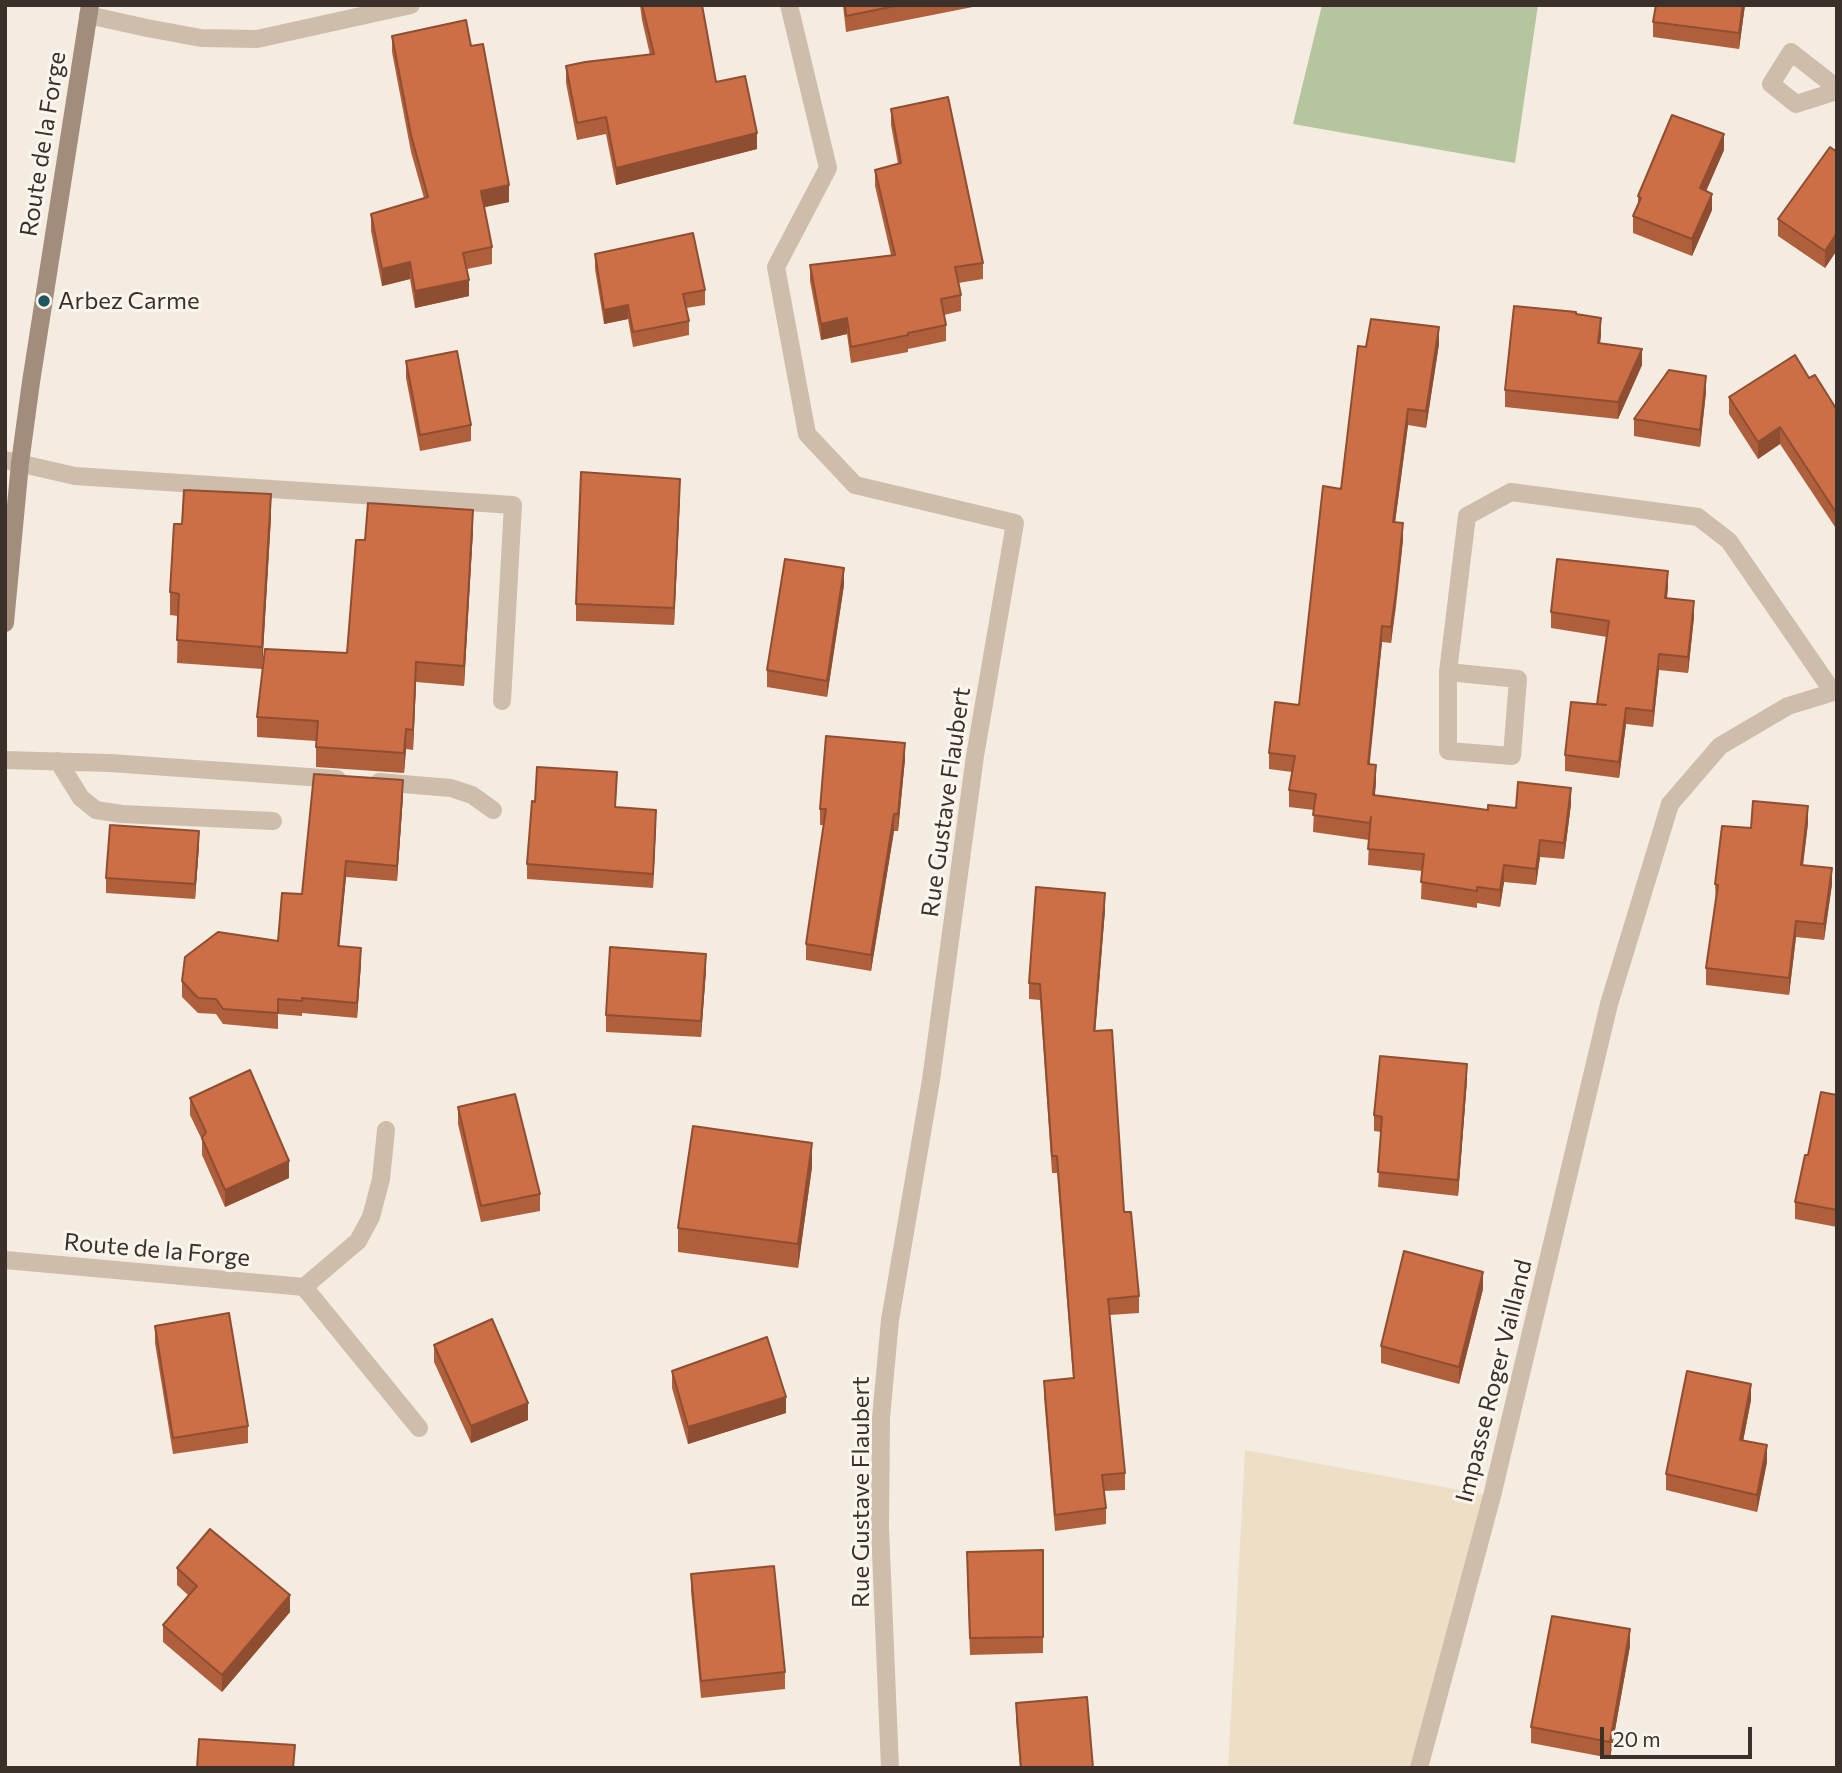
<!DOCTYPE html>
<html>
<head>
<meta charset="utf-8">
<style>
	body { margin:0 }
	#map { position:relative; width:1842px; height:1773px; overflow:hidden; background:#f4ece0; font-family:Commissioner,sans-serif }
	canvas { display:block }
	.frame { position:absolute; inset:0; border:7px solid #3b302a; pointer-events:none }
	.scale { position:absolute; left:1600px; top:1727px; width:152px; height:32px; box-sizing:border-box; border:4px solid #3b302a; border-top:0; padding-left:9px; font-size:21px; line-height:24px; white-space:nowrap; color:#3b302a; -webkit-text-stroke:5px #fbf5ed; paint-order:stroke }
</style>
</head>
<body>
<div id="map">
<canvas width="1842" height="1773"></canvas>
<div class="frame"></div>
<div class="scale">20 m</div>
</div>
<script>
const ctx = document.querySelector('canvas').getContext('2d');
ctx.lineJoin = 'round';
function fill(path, color) {
  ctx.fillStyle = color;
  ctx.fill(path, 'evenodd');
}
function shape(rows) {
  const path = new Path2D();
  for (const r of rows) {
    path.moveTo(r[0], r[1]);
    for (let i = 2; i < r.length; i += 2) path.lineTo(r[i], r[i + 1]);
  }
  return path;
}
function stroke(path, color, width, dash) {
  ctx.strokeStyle = color;
  ctx.lineWidth = width;
  ctx.lineCap = dash ? 'butt' : 'round';
  ctx.setLineDash(dash || []);
  ctx.stroke(path);
}
function write(font, color, halo, rows, align = 'center') {
  ctx.font = font + ' Commissioner,sans-serif';
  ctx.lineWidth = 6;
  ctx.setLineDash([]);
  ctx.textBaseline = 'middle';
  ctx.strokeStyle = halo;
  ctx.fillStyle = color;
  for (const [text, x, y, turn = 0] of rows) {
    ctx.save();
    ctx.translate(x, y);
    ctx.rotate((+turn || 0) * Math.PI / 180);
    ctx.textAlign = isNaN(turn) ? turn : align;
    if (halo) ctx.strokeText(text, 0, 0);
    ctx.fillText(text, 0, 0);
    ctx.restore();
  }
}
fill(shape([
	[1322,5,1538,5,1515,163,1293,124]
]), '#b5c59e');
fill(shape([
	[1245,1450,1492,1496,1419,1768,1228,1768]
]), '#eddec6');
stroke(shape([
	[5,460,75,476,513,505,502,701],
	[5,760,110,763,337,779],
	[58,761,81,798,96,810,122,814,273,821],
	[379,782,451,788,472,795,493,810],
	[386,1130,381,1179,371,1217,358,1241,304,1287,419,1428]
]), '#cebdaa', 18);
stroke(shape([
	[789,5,828,168,776,267,807,434,855,485,1015,523,975,756,931,1080,890,1320,881,1418,880,1528,890,1768],
	[88,15,147,28,201,38,257,39,411,5],
	[1837,88,1791,52,1771,84,1796,104,1837,91],
	[1448,672,1518,679,1512,756,1448,751,1448,672,1467,516,1511,492,1698,517,1729,541,1833,692],
	[5,1260,304,1287],
	[1419,1768,1492,1496,1609,1004,1670,804,1720,746,1788,706,1837,691]
]), '#cebdaa', 18);
stroke(shape([
	[5,623,20,463,31,382,90,5]
]), '#a28c7b', 18);
fill(shape([
	[640,5,702,5,716,82,757,149,616,185,606,134,577,140,566,83,566,66,650,55,642,20],
	[843,5,983,5,846,32],
	[1656,5,1745,5,1739,49,1653,37,1653,22],
	[392,36,471,46,509,202,484,207,492,247,492,264,467,269,469,296,415,308,410,279,382,286,371,231,371,214,424,198,411,152,392,52],
	[891,109,983,263,983,279,958,283,961,295,961,311,944,315,946,325,946,341,908,349,908,352,851,363,847,334,821,340,810,281,810,265,891,255,875,186,875,170,898,164,891,125],
	[1724,150,1706,191,1712,210,1692,256,1633,233,1633,216,1638,206,1638,196],
	[1837,152,1837,250,1825,268,1778,236,1778,219],
	[595,254,705,290,705,305,686,308,689,321,689,335,633,347,628,319,604,324,595,269],
	[1576,314,1601,335,1600,343,1642,365,1618,419,1505,407,1505,390],
	[1439,344,1426,428,1408,425,1395,522,1403,540,1396,607,1391,643,1382,642,1369,764,1376,782,1375,795,1488,810,1571,804,1564,859,1540,857,1536,885,1504,882,1500,907,1477,903,1477,908,1421,899,1422,871,1368,865,1369,840,1313,832,1314,810,1289,807,1289,790,1292,772,1269,769,1269,753,1299,705,1341,489,1366,347],
	[406,361,471,425,471,441,420,451,406,378],
	[1809,378,1837,410,1837,530,1780,444,1758,459,1729,414,1729,397],
	[1706,392,1700,447,1634,436,1634,419],
	[680,496,674,625,576,621,576,604],
	[271,517,262,669,177,663,178,616,170,615,170,592,182,524],
	[473,530,464,686,416,682,413,750,406,749,404,773,316,767,316,741,257,737,257,717,347,653,365,540],
	[844,585,827,697,767,687,767,670],
	[1668,587,1667,598,1694,617,1688,673,1659,670,1653,727,1626,724,1619,778,1565,771,1565,755,1597,705,1607,637,1551,628,1551,612],
	[905,759,898,831,894,831,871,971,806,960,806,944,824,825,820,825,820,809],
	[617,787,615,807,656,825,653,888,527,879,527,864,535,802],
	[403,796,397,881,346,877,339,946,361,963,357,1018,302,1013,302,1016,278,1014,278,1029,223,1024,216,1014,198,1013,182,997,182,981,278,941],
	[1808,823,1803,865,1832,884,1824,940,1796,937,1789,995,1706,985,1706,968,1716,901,1715,884,1751,828],
	[199,846,195,899,106,893,106,878],
	[1105,910,1095,1031,1124,1212,1139,1296,1139,1313,1110,1315,1125,1473,1125,1490,1104,1491,1106,1508,1106,1524,1055,1531,1044,1397,1044,1381,1073,1378,1057,1173,1052,1173,1040,1000,1029,999,1029,983],
	[706,970,701,1037,606,1032,606,1015],
	[1467,1080,1458,1196,1378,1187,1381,1132,1374,1131,1374,1115],
	[1837,1095,1837,1227,1795,1219,1795,1202,1808,1155],
	[190,1098,289,1178,225,1207,202,1155,202,1140,190,1115],
	[458,1107,540,1194,540,1211,481,1222,458,1124],
	[812,1167,798,1268,678,1252,678,1228],
	[1483,1289,1459,1384,1381,1363,1381,1346],
	[155,1326,248,1426,248,1443,173,1454,155,1343],
	[434,1345,528,1420,471,1443,434,1362],
	[672,1371,786,1413,688,1444,672,1388],
	[1751,1400,1743,1441,1767,1462,1757,1512,1666,1490,1666,1474],
	[1043,1550,1043,1653,970,1655,967,1568],
	[177,1568,290,1612,222,1692,163,1642,163,1625,188,1595,177,1585],
	[691,1574,785,1672,785,1689,701,1698,691,1591],
	[1630,1646,1610,1758,1531,1743,1531,1727],
	[1016,1703,1093,1768,1020,1768,1016,1720]
]), '#af5f3c');
fill(shape([
	[1743,5,1745,5,1739,49,1739,33],
	[757,133,757,149,616,185,616,168],
	[1724,134,1724,150,1700,205,1700,188],
	[509,185,509,202,481,208,481,191],
	[1712,194,1712,210,1692,256,1692,239],
	[1837,233,1837,250,1825,268,1825,251],
	[410,262,410,279,382,286,382,269],
	[469,280,469,296,415,308,415,291],
	[628,305,628,319,604,324,604,310],
	[847,318,847,334,821,340,821,324],
	[1601,318,1601,335,1598,359,1598,343],
	[1439,327,1439,344,1426,428,1426,411],
	[1642,349,1642,365,1618,419,1618,402],
	[1706,376,1706,392,1700,447,1700,430],
	[1408,409,1408,425,1393,538,1393,522],
	[1780,427,1780,444,1758,459,1758,442],
	[680,479,680,496,674,625,674,608],
	[271,494,271,517,262,669,262,647],
	[473,510,473,530,464,686,464,666],
	[1403,523,1403,540,1391,643,1391,627],
	[844,568,844,585,827,697,827,681],
	[1668,571,1668,587,1665,614,1665,598],
	[1694,601,1694,617,1688,673,1688,657],
	[1382,626,1382,642,1368,781,1368,764],
	[1659,654,1659,670,1653,727,1653,711],
	[416,662,416,682,413,750,413,730],
	[1626,708,1626,724,1619,778,1619,762],
	[406,729,406,749,404,773,404,753],
	[905,743,905,759,898,831,898,814],
	[1376,765,1376,782,1373,811,1373,795],
	[403,780,403,796,397,881,397,866],
	[1571,788,1571,804,1564,859,1564,843],
	[1808,806,1808,823,1801,881,1801,865],
	[656,810,656,825,653,888,653,874],
	[894,814,894,831,871,971,871,955],
	[199,831,199,846,195,899,195,884],
	[1540,840,1540,857,1536,885,1536,869],
	[346,861,346,877,338,961,338,946],
	[1504,865,1504,882,1500,907,1500,890],
	[1832,868,1832,884,1824,940,1824,924],
	[1105,893,1105,910,1094,1048,1094,1031],
	[1796,921,1796,937,1789,995,1789,978],
	[361,948,361,963,357,1018,357,1003],
	[706,954,706,970,701,1037,701,1021],
	[1467,1064,1467,1080,1458,1196,1458,1180],
	[812,1143,812,1167,798,1268,798,1244],
	[289,1161,289,1178,225,1207,225,1190],
	[1483,1272,1483,1289,1459,1384,1459,1367],
	[1751,1384,1751,1400,1740,1457,1740,1440],
	[786,1397,786,1413,688,1444,688,1427],
	[528,1403,528,1420,471,1443,471,1426],
	[1767,1445,1767,1462,1757,1512,1757,1495],
	[290,1595,290,1612,222,1692,222,1675],
	[1630,1629,1630,1646,1610,1758,1610,1742]
]), '#8f4e31');
const building = shape([
	[642,5,702,5,716,82,745,76,757,133,616,168,606,117,577,123,566,66,585,62,654,54,642,5],
	[845,5,900,5,846,16,845,5],
	[1656,5,1743,5,1739,33,1653,22,1656,5],
	[466,20,471,46,483,44,509,185,481,191,492,247,463,253,469,280,415,291,410,262,382,269,371,214,428,197,411,135,392,36,466,20],
	[948,97,983,263,955,267,961,295,941,299,946,325,908,333,908,335,851,347,847,318,821,324,810,265,895,255,875,170,901,163,891,109,948,97],
	[1672,115,1724,134,1700,188,1712,194,1692,239,1633,216,1641,198,1638,196,1672,115],
	[1830,147,1837,152,1837,233,1825,251,1778,219,1830,147],
	[693,233,705,290,683,294,689,321,633,332,628,305,604,310,595,254,693,233],
	[1514,306,1576,312,1576,314,1601,318,1598,343,1642,349,1618,402,1505,390,1514,306],
	[1371,319,1439,327,1426,411,1408,409,1393,522,1403,523,1396,591,1391,627,1382,626,1368,764,1376,765,1373,795,1488,810,1488,805,1516,808,1518,782,1571,788,1564,843,1540,840,1536,869,1504,865,1500,890,1477,887,1477,891,1421,882,1424,854,1368,849,1371,817,1370,823,1313,815,1316,794,1289,790,1295,756,1269,753,1275,702,1299,705,1323,486,1341,489,1358,346,1366,347,1371,319],
	[457,351,471,425,420,435,406,361,457,351],
	[1795,355,1809,378,1815,375,1837,410,1837,514,1780,427,1758,442,1729,397,1795,355],
	[1669,370,1706,376,1700,430,1634,419,1669,370],
	[581,472,680,479,674,608,576,604,581,472],
	[184,490,271,494,262,647,177,640,179,594,170,592,174,524,182,524,184,490],
	[368,503,473,510,464,666,416,662,413,730,406,729,404,753,316,747,318,721,257,717,265,649,347,653,356,540,365,540,368,503],
	[785,559,844,568,827,681,767,670,785,559],
	[1557,559,1668,571,1665,598,1694,601,1688,657,1659,654,1653,711,1626,708,1619,762,1565,755,1571,702,1606,705,1597,704,1609,621,1551,612,1557,559],
	[826,736,905,743,898,814,894,814,871,955,806,944,826,809,820,809,826,736],
	[537,767,617,772,615,807,656,810,653,874,527,864,532,801,535,802,537,767],
	[314,774,403,780,397,866,346,861,338,946,361,948,357,1003,302,998,302,1001,278,999,278,1013,223,1009,216,999,198,998,182,981,185,957,218,932,278,941,282,893,302,894,314,774],
	[1753,801,1808,806,1801,865,1832,868,1824,924,1796,921,1789,978,1706,968,1718,885,1715,884,1722,826,1751,828,1753,801],
	[110,825,199,831,195,884,106,878,110,825],
	[1036,887,1105,893,1094,1031,1112,1030,1124,1212,1131,1212,1139,1296,1108,1299,1125,1473,1102,1475,1106,1508,1055,1515,1044,1381,1074,1378,1057,1156,1052,1156,1040,984,1029,983,1036,887],
	[610,947,706,954,701,1021,606,1015,610,947],
	[1380,1056,1467,1064,1458,1180,1378,1172,1382,1117,1374,1115,1380,1056],
	[250,1070,289,1161,225,1190,202,1138,206,1132,190,1098,250,1070],
	[1821,1092,1837,1095,1837,1210,1795,1202,1805,1155,1808,1155,1821,1092],
	[515,1094,540,1194,481,1206,458,1107,515,1094],
	[693,1126,812,1143,798,1244,678,1228,693,1126],
	[1404,1251,1483,1272,1459,1367,1381,1346,1404,1251],
	[229,1313,248,1426,173,1438,155,1326,229,1313],
	[492,1319,528,1403,471,1426,434,1345,492,1319],
	[767,1337,786,1397,688,1427,672,1371,767,1337],
	[1687,1371,1751,1384,1740,1440,1767,1445,1757,1495,1666,1474,1687,1371],
	[210,1529,290,1595,222,1675,163,1625,197,1586,177,1568,210,1529],
	[1043,1550,1043,1637,970,1638,967,1552,1043,1550],
	[774,1566,785,1672,701,1681,691,1574,774,1566],
	[1552,1616,1630,1629,1610,1742,1531,1727,1552,1616],
	[1087,1697,1093,1768,1021,1768,1016,1703,1087,1697],
	[199,1739,295,1745,293,1768,197,1768,199,1739]
]);
fill(building, '#cc6f46');
stroke(building, '#8f4e31', 2);
for (const [x, y, r, color] of [
	[44,301,7,"#1d575f"]
]) {
  const dot = new Path2D();
  dot.arc(x, y, r, 0, 2 * Math.PI);
  ctx.fillStyle = color;
  ctx.fill(dot);
  stroke(dot, '#fbf5ed', 2.5);
}
write('24px', '#3b302a', '#fbf5ed', [
	["Route de la Forge",43,144,-81],
	["Rue Gustave Flaubert",946,802,-82],
	["Route de la Forge",157,1250,5],
	["Impasse Roger Vailland",1494,1381,-76],
	["Rue Gustave Flaubert",861,1492,-90]
]);
write('24px', '#3b302a', '#fbf5ed', [
	["Arbez Carme",58,301]
], 'left');
</script>
</body>
</html>
